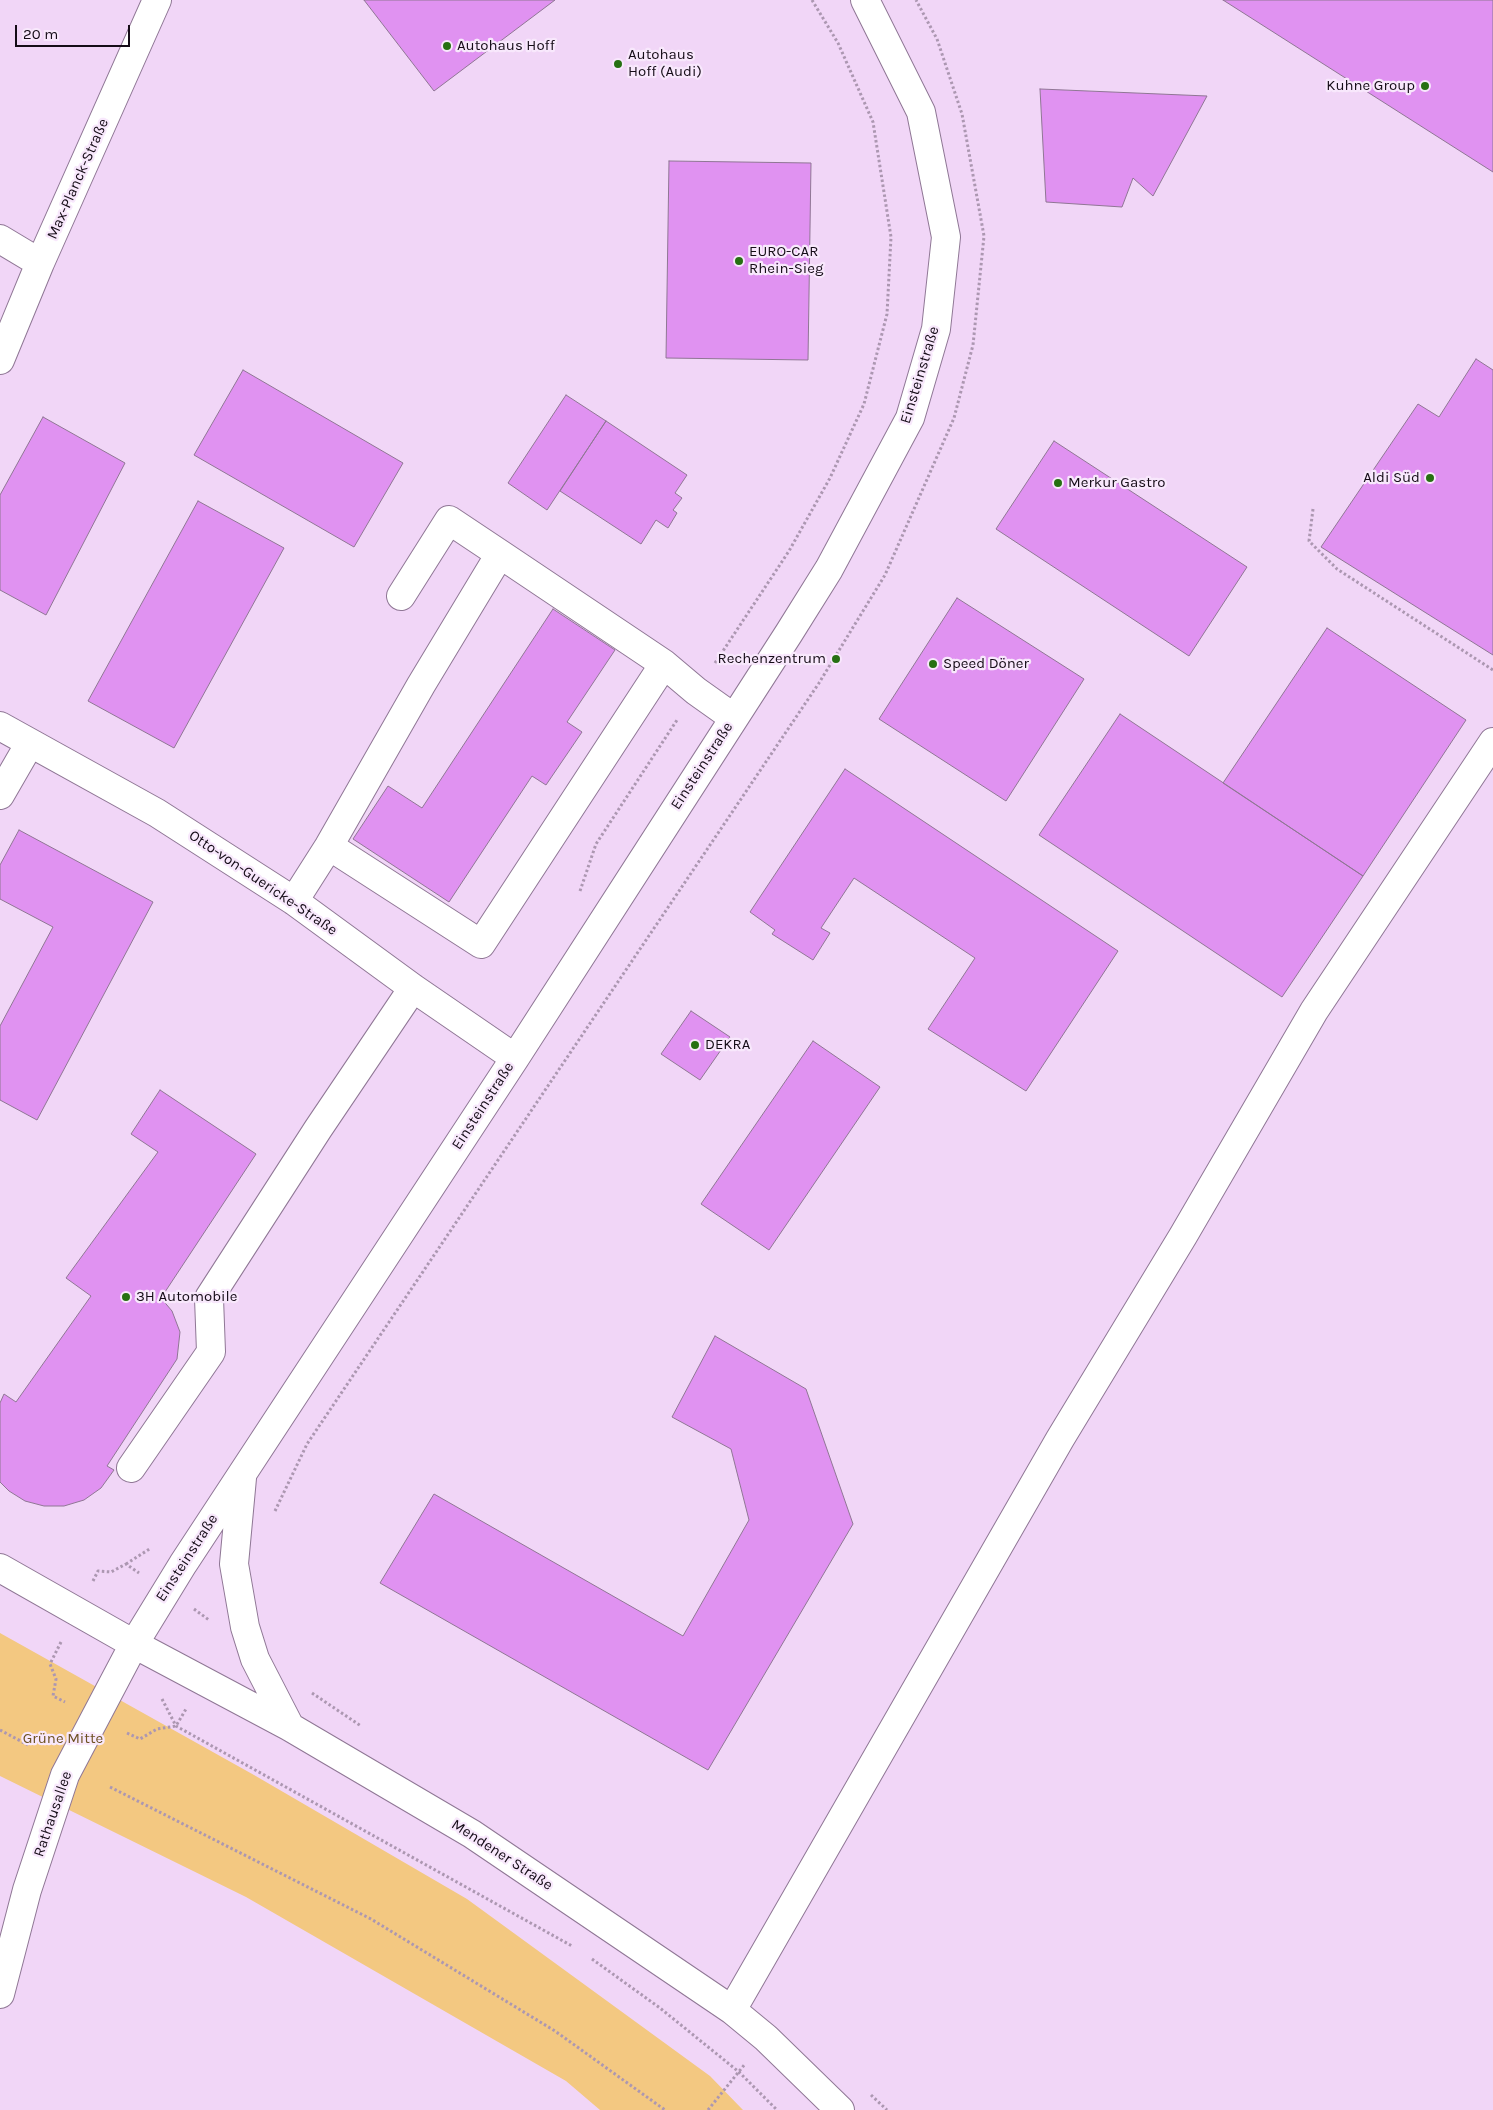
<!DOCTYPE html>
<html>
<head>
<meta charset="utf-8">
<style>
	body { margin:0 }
	#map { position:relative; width:1493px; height:2110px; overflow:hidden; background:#f1d6f7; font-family:Karla,sans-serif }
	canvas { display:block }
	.scale { position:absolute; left:15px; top:25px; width:115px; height:22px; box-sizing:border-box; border:2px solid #150c17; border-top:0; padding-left:6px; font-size:15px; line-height:18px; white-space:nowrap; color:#150c17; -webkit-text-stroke:4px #f8e8fc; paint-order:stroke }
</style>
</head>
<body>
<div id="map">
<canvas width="1493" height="2110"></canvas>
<div class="scale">20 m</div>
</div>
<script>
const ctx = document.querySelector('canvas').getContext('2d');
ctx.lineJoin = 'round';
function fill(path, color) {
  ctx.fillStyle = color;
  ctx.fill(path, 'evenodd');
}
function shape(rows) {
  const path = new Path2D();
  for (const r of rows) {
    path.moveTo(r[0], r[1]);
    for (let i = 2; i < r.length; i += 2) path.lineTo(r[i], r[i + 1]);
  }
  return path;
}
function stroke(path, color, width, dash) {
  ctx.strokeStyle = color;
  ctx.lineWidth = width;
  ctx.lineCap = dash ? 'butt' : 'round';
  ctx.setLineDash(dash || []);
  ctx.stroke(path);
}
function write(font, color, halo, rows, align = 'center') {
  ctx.font = font + ' Karla,sans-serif';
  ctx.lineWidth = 4.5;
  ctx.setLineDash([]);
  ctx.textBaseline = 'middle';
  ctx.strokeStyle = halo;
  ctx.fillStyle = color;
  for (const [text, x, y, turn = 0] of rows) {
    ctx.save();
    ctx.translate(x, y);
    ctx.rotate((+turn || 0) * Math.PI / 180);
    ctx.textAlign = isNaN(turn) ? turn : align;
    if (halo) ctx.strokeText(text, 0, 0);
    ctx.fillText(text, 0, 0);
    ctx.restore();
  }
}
fill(shape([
	[0,1633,254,1775,467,1899,710,2076,743,2110,600,2110,566,2081,246,1897,0,1776]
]), '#f3c881');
const building = shape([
	[364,0,555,0,434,91,364,0],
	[1223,0,1493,0,1493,172,1223,0],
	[1040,89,1207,96,1153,196,1133,178,1122,207,1046,202,1040,89],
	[669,161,811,163,808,360,666,358,669,161],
	[1476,359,1493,370,1493,655,1321,547,1418,404,1439,417,1476,359],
	[243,370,403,463,354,547,194,455,243,370],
	[566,395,606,421,547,510,508,483,566,395],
	[43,417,125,463,46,615,0,590,0,495,43,417],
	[606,421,687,475,675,493,682,498,673,510,677,513,668,528,656,520,641,544,560,491,606,421],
	[1054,441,1247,567,1189,656,996,529,1054,441],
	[198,501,284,548,174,748,88,701,198,501],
	[957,598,1084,679,1006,801,879,719,957,598],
	[553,609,615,650,567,722,582,732,546,785,532,776,449,902,353,839,388,786,422,808,553,609],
	[1327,628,1466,720,1363,876,1223,783,1327,628],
	[1120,714,1363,876,1282,997,1039,835,1120,714],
	[845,769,1118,951,1026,1091,928,1029,975,958,854,878,821,928,830,933,813,960,772,934,775,930,750,912,845,769],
	[19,830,153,902,37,1120,0,1100,0,1026,53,927,0,899,0,865,19,830],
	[691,1011,730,1037,700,1080,661,1054,691,1011],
	[813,1041,880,1087,769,1250,701,1204,813,1041],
	[160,1090,256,1154,161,1298,172,1311,180,1332,177,1359,107,1466,114,1470,101,1488,84,1500,64,1506,44,1506,25,1501,9,1491,0,1482,0,1403,4,1394,16,1402,91,1296,66,1278,158,1152,131,1134,160,1090],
	[715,1336,806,1389,853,1524,708,1770,380,1583,434,1494,683,1636,749,1520,731,1449,672,1417,715,1336]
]);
fill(building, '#e092f1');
stroke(building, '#8f7694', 1);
const minor = shape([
	[0,239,40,263],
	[0,360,40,263,157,0],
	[500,554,664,664,696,691,734,718],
	[0,726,157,813,294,901,413,988,515,1058],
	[0,795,30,743],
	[329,846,481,944,664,664],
	[294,901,329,846,421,685,500,554,449,520,401,596],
	[131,1468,211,1352,209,1298,318,1129,413,988],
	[242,1478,234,1564,245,1627,255,1659,290,1727],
	[0,1568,134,1644,290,1727,472,1834,732,2010,766,2038,840,2110],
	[0,1994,27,1890,65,1775,134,1644,183,1564,515,1058,789,633,829,569,910,418,936,329,946,237,921,112,865,0],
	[732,2010,1060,1439,1183,1236,1314,1011,1493,742]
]);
stroke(minor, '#8f7795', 30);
stroke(shape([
	[1313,509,1309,541,1337,569,1493,670],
	[715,663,789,551,830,478,864,404,887,314,891,237,873,122,838,43,812,0],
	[580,891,596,844,677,720],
	[275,1511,307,1444,819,683,885,575,954,418,973,345,984,236,962,114,937,39,916,0],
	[126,1564,151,1548],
	[93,1581,98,1571,111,1572,126,1564,139,1573],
	[194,1609,209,1620],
	[61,1642,50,1664,56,1679,53,1696,65,1702],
	[312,1693,361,1726],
	[162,1699,176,1726,572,1946],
	[0,1730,28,1745],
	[127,1733,140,1739,157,1729,176,1726,186,1709],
	[110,1787,371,1919,555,2031,665,2110],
	[592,1959,660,2008,739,2072,777,2110],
	[871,2095,887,2110],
	[708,2110,745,2064]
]), '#ac97b1', 3, [2.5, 2.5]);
stroke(minor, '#fff', 28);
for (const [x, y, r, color] of [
	[447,46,5,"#267012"],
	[618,64,5,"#267012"],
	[1425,86,5,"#267012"],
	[739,261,5,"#267012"],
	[1430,478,5,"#267012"],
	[1058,483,5,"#267012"],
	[836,659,5,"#267012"],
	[933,664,5,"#267012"],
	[695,1045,5,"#267012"],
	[126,1297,5,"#267012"]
]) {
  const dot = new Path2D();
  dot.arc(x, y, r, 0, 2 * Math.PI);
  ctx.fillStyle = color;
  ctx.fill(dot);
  stroke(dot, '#f8e8fc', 2);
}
write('15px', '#150c17', '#f8e8fc', [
	["Autohaus Hoff",457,46],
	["Autohaus",628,55],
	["Hoff (Audi)",628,72],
	["Kuhne Group",1415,86,"right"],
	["EURO-CAR",749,252],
	["Rhein-Sieg",749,269],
	["Aldi Süd",1420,478,"right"],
	["Merkur Gastro",1068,483],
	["Rechenzentrum",826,659,"right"],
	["Speed Döner",943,664],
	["DEKRA",705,1045],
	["3H Automobile",136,1297]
], 'left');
write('15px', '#150c17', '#f8e8fc', [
	["Max-Planck-Straße",78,179,-66],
	["Einsteinstraße",920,375,-73],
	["Einsteinstraße",702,766,-57],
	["Otto-von-Guericke-Straße",263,883,34],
	["Einsteinstraße",483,1106,-57],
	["Einsteinstraße",187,1558,-57],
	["Rathausallee",53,1814,-71],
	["Mendener Straße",502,1855,33]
]);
write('15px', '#6c5121', '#f8e8fc', [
	["Grüne Mitte",63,1739]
]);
</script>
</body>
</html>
